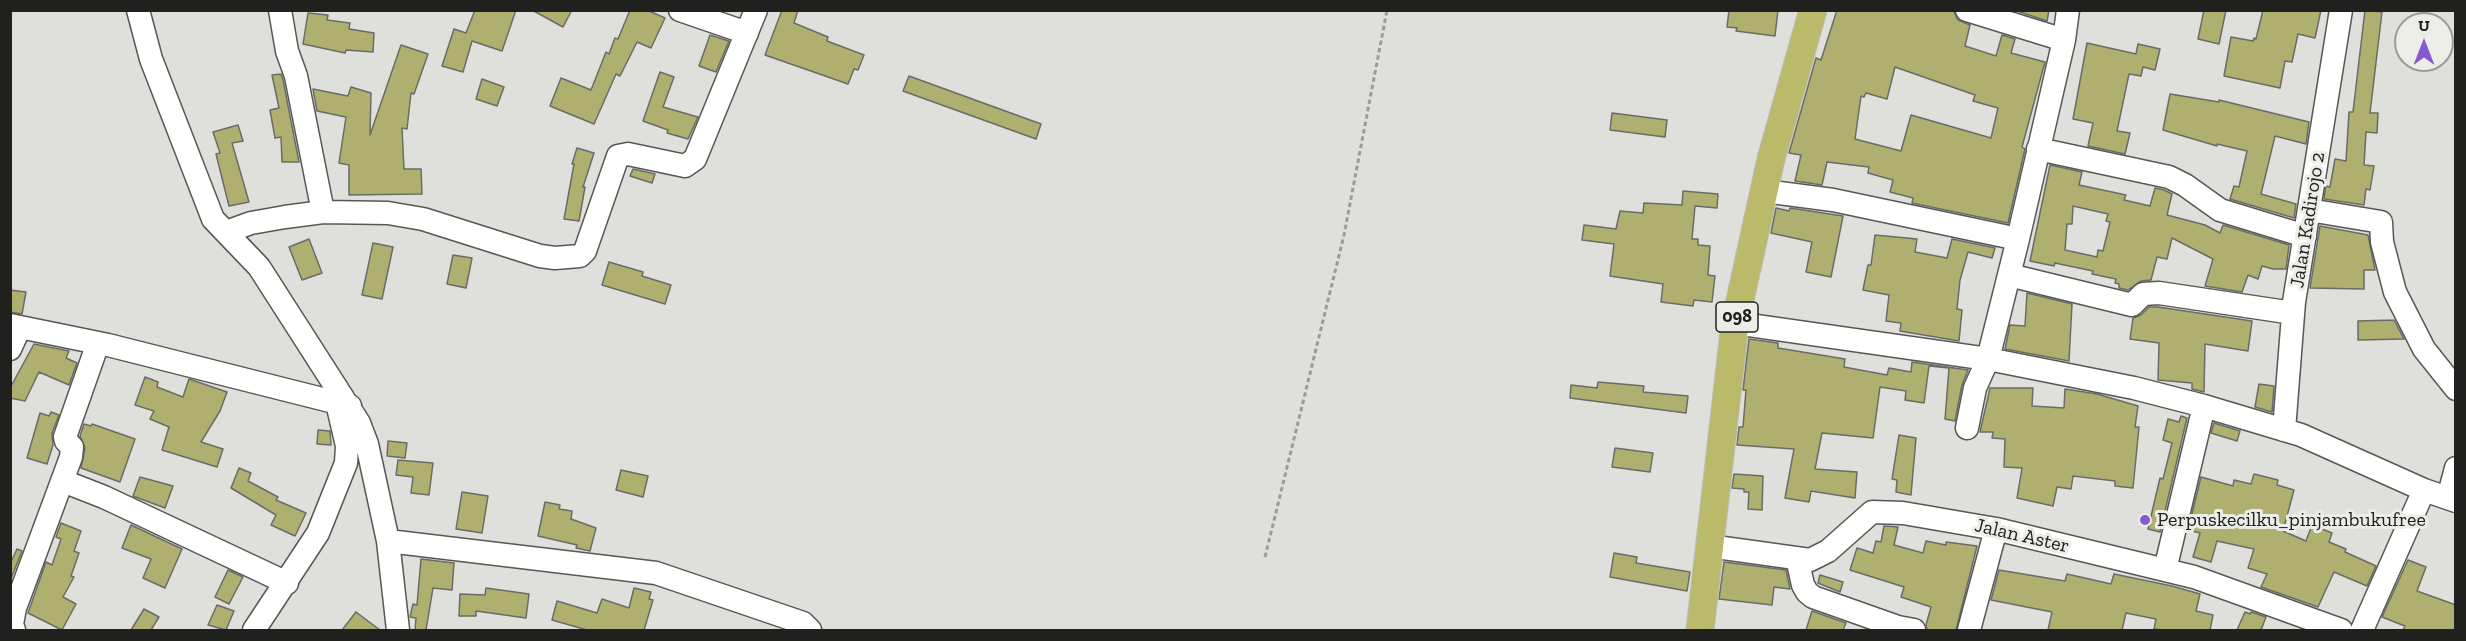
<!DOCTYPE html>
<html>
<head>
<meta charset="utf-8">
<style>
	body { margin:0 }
	#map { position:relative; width:2466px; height:641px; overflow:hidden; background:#dfe0db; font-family:"Zilla Slab",serif }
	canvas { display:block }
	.frame { position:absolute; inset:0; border:12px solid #20201f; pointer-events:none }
	.north { position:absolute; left:2394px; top:12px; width:60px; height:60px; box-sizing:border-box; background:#edede8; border:2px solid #9b9b98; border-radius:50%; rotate:0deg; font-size:16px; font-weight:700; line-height:24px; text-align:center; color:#20201f }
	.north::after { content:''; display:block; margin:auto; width:21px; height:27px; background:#845ad3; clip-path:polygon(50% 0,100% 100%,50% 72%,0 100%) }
</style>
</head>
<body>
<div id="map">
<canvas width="2466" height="641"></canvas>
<div class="frame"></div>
<div class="north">U</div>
</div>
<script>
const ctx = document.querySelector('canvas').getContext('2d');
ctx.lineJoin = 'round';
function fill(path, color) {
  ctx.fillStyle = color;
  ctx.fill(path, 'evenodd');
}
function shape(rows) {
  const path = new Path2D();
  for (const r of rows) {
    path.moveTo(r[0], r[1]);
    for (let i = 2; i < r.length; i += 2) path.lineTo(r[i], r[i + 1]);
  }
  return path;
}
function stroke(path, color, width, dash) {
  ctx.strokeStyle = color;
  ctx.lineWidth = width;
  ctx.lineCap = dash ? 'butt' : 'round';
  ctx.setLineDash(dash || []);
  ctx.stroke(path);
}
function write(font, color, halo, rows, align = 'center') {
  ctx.font = font + ' "Zilla Slab",serif';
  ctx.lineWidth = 6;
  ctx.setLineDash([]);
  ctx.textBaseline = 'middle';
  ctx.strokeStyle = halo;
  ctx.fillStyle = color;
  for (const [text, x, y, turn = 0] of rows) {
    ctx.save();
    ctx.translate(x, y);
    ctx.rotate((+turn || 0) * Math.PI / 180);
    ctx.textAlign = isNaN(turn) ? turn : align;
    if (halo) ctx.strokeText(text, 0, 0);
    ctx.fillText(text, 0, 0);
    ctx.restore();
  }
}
const building = shape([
	[475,10,516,10,502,51,472,41,463,72,442,66,454,29,466,33,475,10],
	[532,10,572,10,563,27,532,10],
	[630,10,647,10,665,18,651,48,637,42,620,76,616,74,594,124,550,106,561,78,591,90,606,52,609,54,615,38,618,39,630,10],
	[782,10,798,10,794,23,828,37,827,41,864,55,858,70,854,69,848,84,765,55,782,10],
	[1729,10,1778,10,1775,36,1736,31,1737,28,1727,27,1729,10],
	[1837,10,1951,10,1954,12,1958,20,1970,25,1965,46,1996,56,2002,35,2015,39,2011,53,2045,62,2022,147,2025,149,2008,223,1912,203,1913,198,1890,192,1893,180,1868,173,1869,167,1827,162,1822,185,1795,181,1801,155,1789,153,1816,58,1821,60,1837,10],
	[1895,67,1975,95,1973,101,1998,108,1991,138,1911,115,1901,151,1855,139,1861,96,1864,97,1866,93,1887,99,1895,67],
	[2014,10,2049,10,2047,21,2014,10],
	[2204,10,2226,10,2219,44,2198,39,2204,10],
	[2263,10,2321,10,2315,38,2298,34,2292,62,2285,61,2280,88,2224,76,2231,37,2253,41,2254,38,2256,39,2263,10],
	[2365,10,2382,12,2370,113,2378,113,2377,133,2366,132,2364,165,2374,166,2370,190,2366,189,2364,205,2324,199,2326,186,2330,187,2335,159,2346,161,2349,112,2353,112,2365,10],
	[308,13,328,15,327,20,350,23,349,29,374,33,373,52,346,50,345,53,303,44,308,13],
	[710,35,729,41,716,72,699,66,710,35],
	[2087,43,2136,54,2138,44,2160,49,2155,70,2143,67,2141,76,2129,74,2117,131,2130,133,2125,154,2088,146,2093,123,2073,119,2087,43],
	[401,45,428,54,414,94,411,93,407,129,402,128,404,169,421,169,422,194,349,195,349,165,339,163,346,117,317,111,313,89,348,96,351,87,371,93,370,135,401,45],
	[660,72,674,77,663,107,698,117,688,139,667,133,668,130,643,121,660,72],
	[281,74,283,80,299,162,282,162,281,137,275,138,270,110,279,108,272,75,281,74],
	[909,76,1041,124,1036,139,903,91,909,76],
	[482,79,504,87,497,106,476,99,482,79],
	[2170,94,2219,102,2219,100,2309,122,2306,144,2275,136,2261,194,2296,204,2294,218,2230,199,2234,186,2239,187,2247,151,2217,144,2217,146,2163,130,2170,94],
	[1612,113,1667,120,1665,137,1610,130,1612,113],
	[238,125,243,141,232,143,249,202,229,206,216,154,220,153,213,132,238,125],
	[577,148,594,153,583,187,585,187,579,221,564,219,574,164,572,164,577,148],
	[2050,165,2082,172,2079,185,2126,195,2124,200,2150,206,2155,188,2164,190,2172,194,2167,215,2205,225,2220,233,2223,225,2289,245,2286,269,2273,269,2262,266,2258,279,2248,275,2242,292,2205,286,2213,259,2172,238,2167,259,2157,257,2151,280,2141,281,2128,290,2119,288,2119,284,2115,283,2116,279,2092,274,2093,271,2055,263,2054,266,2030,261,2050,165],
	[2073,206,2108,214,2106,221,2110,222,2103,251,2098,250,2097,257,2065,250,2067,224,2072,224,2073,206],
	[633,169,655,174,652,183,630,176,633,169],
	[1683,191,1718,194,1717,208,1695,206,1692,239,1698,239,1698,245,1710,246,1708,275,1715,276,1712,302,1694,300,1693,306,1661,302,1663,284,1610,276,1614,244,1582,240,1584,225,1616,229,1620,211,1643,213,1644,203,1682,205,1683,191],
	[1776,208,1789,211,1790,208,1843,216,1831,277,1806,272,1812,242,1771,233,1776,208],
	[2320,226,2368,235,2375,270,2364,270,2364,289,2310,288,2320,226],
	[1875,235,1917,239,1915,252,1947,258,1952,239,1995,248,1992,258,1968,252,1960,280,1957,309,1962,310,1959,341,1900,331,1901,323,1886,321,1889,295,1863,290,1868,265,1871,265,1875,235],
	[309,239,322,273,302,280,289,247,309,239],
	[373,243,393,247,382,299,362,295,373,243],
	[453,255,472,258,466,288,447,284,453,255],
	[609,262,643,272,642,276,671,285,665,304,602,285,609,262],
	[10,290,26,292,22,314,10,312,10,290],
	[2027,293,2072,304,2069,361,2005,349,2010,325,2025,326,2027,293],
	[2149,307,2158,307,2252,321,2248,351,2205,344,2204,392,2192,389,2192,383,2158,380,2159,343,2130,339,2133,318,2141,315,2149,307],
	[2394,320,2404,339,2358,340,2358,321,2394,320],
	[1749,339,1778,343,1778,348,1845,359,1844,367,1887,375,1889,368,1911,372,1912,362,1968,370,1962,385,1955,421,1945,419,1949,368,1929,366,1924,403,1905,400,1906,391,1880,387,1873,438,1822,433,1815,469,1857,472,1855,498,1811,491,1809,502,1785,498,1794,449,1737,445,1739,427,1743,427,1746,390,1743,390,1749,339],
	[34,344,69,351,66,358,77,363,69,385,39,372,25,401,10,398,10,388,34,344],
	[145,377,158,382,157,387,183,397,189,379,227,392,220,411,201,442,223,449,217,467,162,450,169,427,150,419,154,411,135,405,145,377],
	[1598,382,1644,386,1643,392,1688,396,1686,413,1570,398,1571,385,1597,388,1598,382],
	[2259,384,2274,386,2272,412,2255,407,2259,384],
	[1990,388,2033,388,2032,406,2064,408,2065,389,2097,394,2138,406,2135,427,2139,427,2133,488,2115,486,2115,481,2073,476,2071,489,2057,487,2053,506,2017,498,2022,468,2004,467,2005,439,1992,438,1993,432,1980,432,1990,388],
	[51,412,59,415,52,433,53,445,47,464,27,458,40,413,49,416,51,412],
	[2181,416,2187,418,2160,532,2148,529,2160,478,2163,479,2172,443,2163,440,2168,419,2179,422,2181,416],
	[2214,423,2240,431,2237,441,2211,433,2214,423],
	[84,424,91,426,92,424,135,439,120,482,81,468,85,448,80,436,84,424],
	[318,430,330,431,331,445,317,444,318,430],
	[1899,435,1916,438,1911,495,1896,492,1897,480,1892,479,1899,435],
	[388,441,407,443,405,458,387,456,388,441],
	[1615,448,1653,453,1650,472,1612,467,1615,448],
	[398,460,433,463,429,495,411,493,413,477,396,475,398,460],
	[239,468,251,473,248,481,278,497,276,500,306,513,295,536,271,525,276,515,231,488,239,468],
	[621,470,648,476,643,497,616,490,621,470],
	[1734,474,1763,476,1762,510,1748,509,1749,492,1744,492,1744,489,1732,488,1734,474],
	[2254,474,2278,480,2277,485,2294,490,2283,531,2306,541,2312,525,2332,533,2329,542,2346,549,2345,552,2376,566,2367,586,2334,572,2318,607,2261,587,2267,574,2248,568,2254,549,2217,541,2211,562,2193,557,2200,533,2188,530,2201,477,2233,486,2234,480,2251,484,2254,474],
	[140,477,173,486,165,508,133,496,140,477],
	[462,492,488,496,482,533,456,529,462,492],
	[545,502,560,505,559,509,572,511,571,519,596,528,590,551,576,548,577,545,538,536,545,502],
	[61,523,81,531,74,551,79,553,71,576,74,577,63,597,76,604,62,630,28,613,46,562,52,565,61,539,56,537,61,523],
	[131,525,182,549,165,588,143,578,151,559,122,548,131,525],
	[1884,526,1898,527,1894,545,1923,553,1926,541,1946,545,1946,542,1977,546,1956,630,1927,630,1926,625,1931,607,1901,597,1904,587,1850,570,1857,548,1873,553,1876,541,1881,542,1884,526],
	[17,549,22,551,10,581,10,564,17,549],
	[1614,553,1637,557,1636,563,1690,572,1687,591,1610,577,1614,553],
	[421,559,454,563,452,590,433,588,426,630,415,630,416,618,410,617,413,604,417,605,421,559],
	[2408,560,2426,567,2417,591,2456,605,2456,630,2403,630,2405,626,2382,617,2408,560],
	[1724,562,1786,570,1790,589,1774,587,1772,605,1719,599,1724,562],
	[228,570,243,577,229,604,215,597,228,570],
	[1999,570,2065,581,2067,574,2111,584,2114,574,2172,586,2200,594,2196,611,2213,615,2210,630,2163,630,2154,629,2156,619,2126,613,2122,630,2048,630,2052,612,1991,600,1999,570],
	[1820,575,1843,582,1840,592,1818,583,1820,575],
	[486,588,529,594,526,618,476,611,476,616,459,616,460,594,485,595,486,588],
	[634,588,651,592,649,599,653,600,644,630,587,630,552,620,557,601,597,613,602,599,629,608,634,588],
	[217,605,234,611,226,630,208,625,217,605],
	[144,609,159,617,151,630,131,630,144,609],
	[1812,611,1846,623,1843,630,1806,630,1812,611],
	[356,612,380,630,342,630,356,612],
	[2245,612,2250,614,2251,612,2266,617,2261,630,2237,630,2245,612]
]);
fill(building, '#afb06f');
stroke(building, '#6b6b67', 1.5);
const minor = shape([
	[138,10,151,59,213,219,259,267,359,423,367,444,388,541,398,630],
	[280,10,287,51,296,76,323,212],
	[680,10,747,33],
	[2064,40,2068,10],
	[2038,149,2169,177,2185,185,2220,210,2305,236],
	[1764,191,1833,200,2018,239],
	[2309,210,2381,222,2382,242,2395,292,2424,349,2456,389],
	[226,232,251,223,285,217,323,212,388,213,423,219,540,256,555,258,580,256,585,251,618,156,628,154,685,166,695,159,756,10],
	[2009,275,2132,305,2143,294,2159,293,2293,313],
	[1735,323,1988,359,2134,388,2204,406,2301,435,2424,490,2456,501],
	[10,325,108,345,350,406],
	[10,349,20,327],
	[1967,428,1975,388,1988,359,2018,239,2064,40,1967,10],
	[2284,430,2294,302,2341,10],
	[63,481,104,497,287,583],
	[2448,498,2456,468],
	[388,541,656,573,803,623,810,630],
	[1709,546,1810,560,1828,551,1872,512,1903,513,1996,529,2194,577,2341,630],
	[1797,558,1803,585,1807,592,1813,597,1898,627,1914,630],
	[2165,570,2204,406],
	[10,608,15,608,71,457,72,447,66,441,65,437,98,343],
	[14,630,12,624,15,608],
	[254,630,318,533,346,463,347,446,337,403],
	[1969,630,1996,529],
	[2362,630,2424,490]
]);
const major = shape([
	[1700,630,1735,323,1771,159,1813,10]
]);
stroke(minor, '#575753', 25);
stroke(major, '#bcbcbc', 29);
stroke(shape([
	[1265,557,1344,235,1387,10]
]), '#9b9c98', 3, [4.5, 3]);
stroke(minor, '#fff', 22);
stroke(major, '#bbba6a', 27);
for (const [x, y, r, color] of [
	[2145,520,6,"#845ad3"]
]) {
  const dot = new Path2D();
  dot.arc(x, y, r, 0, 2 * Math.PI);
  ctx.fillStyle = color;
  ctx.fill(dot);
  stroke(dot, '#edede8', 2);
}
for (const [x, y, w] of [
	[1737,317,42]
]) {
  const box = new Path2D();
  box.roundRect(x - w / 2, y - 15, w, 30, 4.5);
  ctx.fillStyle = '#edede8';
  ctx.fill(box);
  stroke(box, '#20201f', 1.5);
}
write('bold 18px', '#20201f', null, [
	["098",1737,317]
]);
write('20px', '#20201f', '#edede8', [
	["Jalan Kadirojo 2",2308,220,-81],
	["Jalan Aster",2022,536,13]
]);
write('20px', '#20201f', '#edede8', [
	["Perpuskecilku_pinjambukufree",2157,520]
], 'left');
</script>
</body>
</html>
